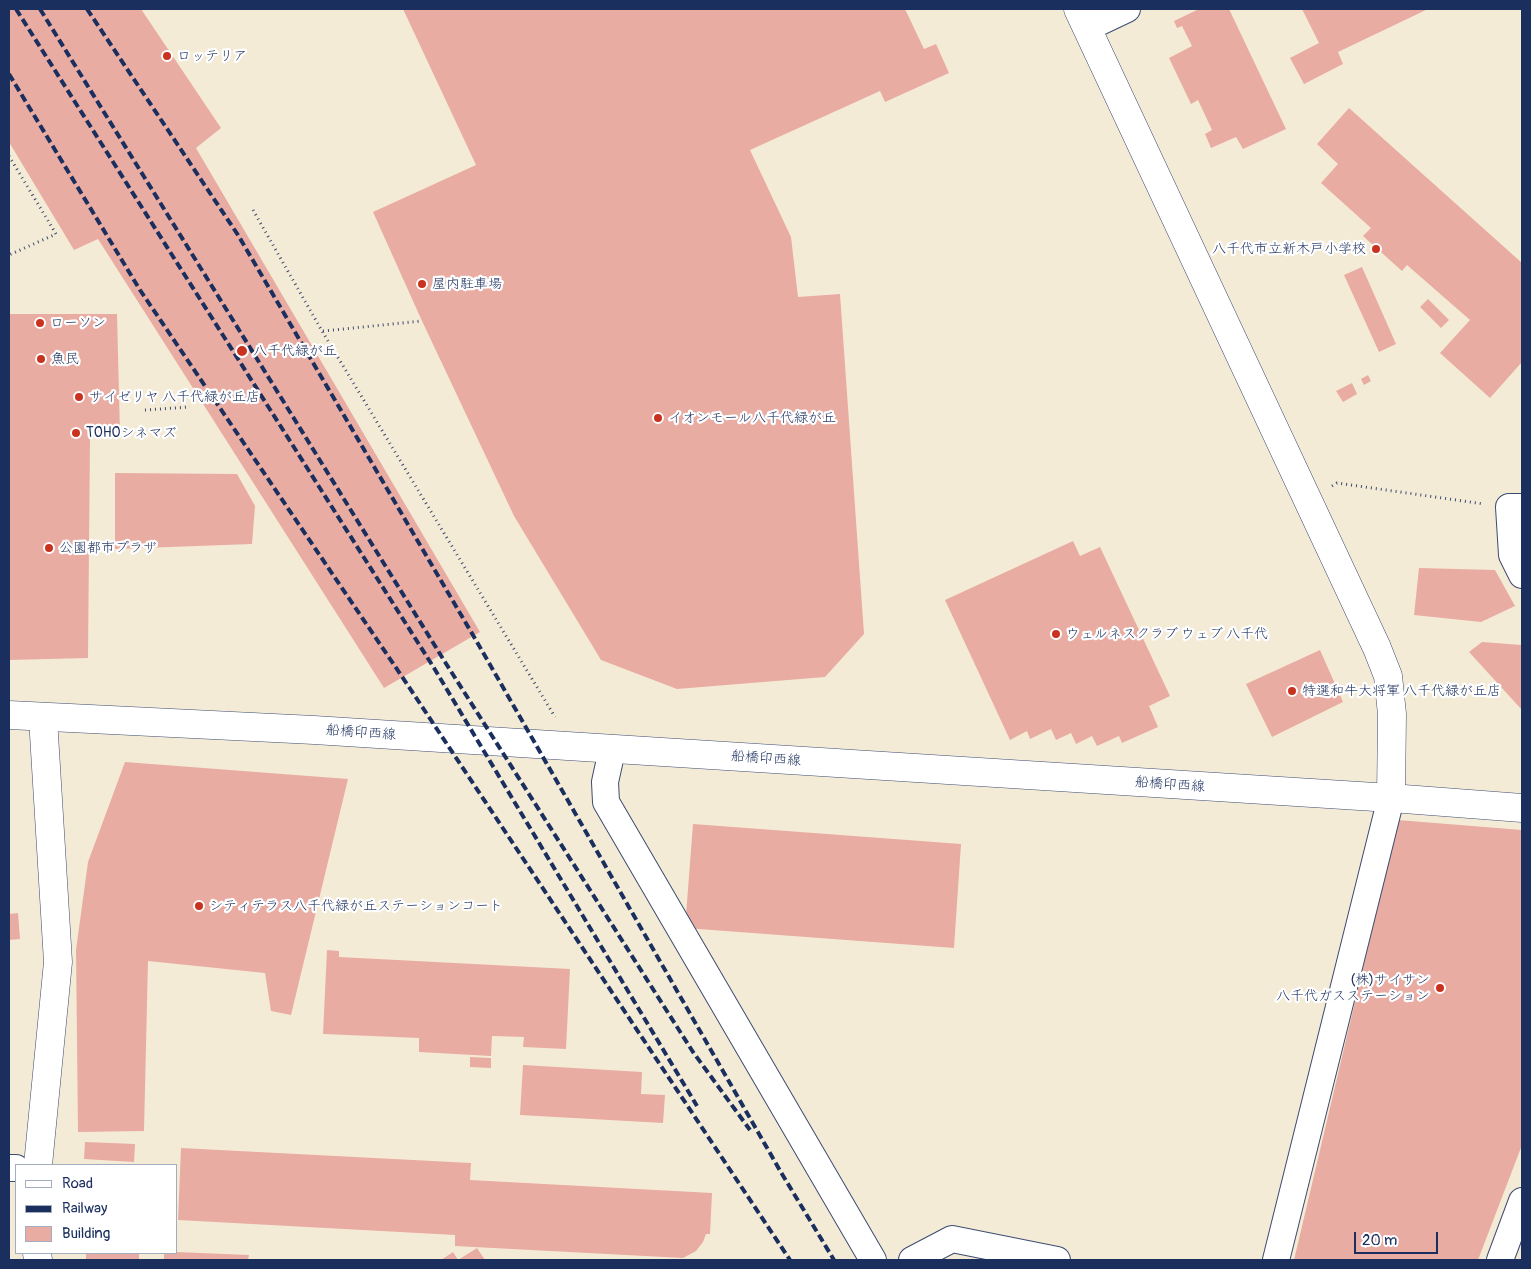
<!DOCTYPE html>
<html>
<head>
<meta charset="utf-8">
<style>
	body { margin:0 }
	#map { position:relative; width:1531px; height:1269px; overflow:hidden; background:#f4ebd7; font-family:Pangolin,sans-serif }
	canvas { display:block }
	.frame { position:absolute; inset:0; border:10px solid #1b2f5e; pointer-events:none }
	.legend { position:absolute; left:15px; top:1164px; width:162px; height:90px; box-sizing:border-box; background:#fff; border:1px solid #a4acbf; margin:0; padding:6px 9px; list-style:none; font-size:15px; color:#1b2f5e }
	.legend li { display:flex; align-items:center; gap:10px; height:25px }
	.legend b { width:25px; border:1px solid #a4acbf }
	.scale { position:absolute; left:1354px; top:1232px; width:84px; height:22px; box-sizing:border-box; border:2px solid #1b2f5e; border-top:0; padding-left:6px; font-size:15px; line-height:18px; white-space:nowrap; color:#1b2f5e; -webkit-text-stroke:4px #fff; paint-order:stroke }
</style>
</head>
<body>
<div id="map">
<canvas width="1531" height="1269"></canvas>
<div class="frame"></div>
<ul class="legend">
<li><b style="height:6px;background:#fff"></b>Road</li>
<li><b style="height:6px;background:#1b2f5e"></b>Railway</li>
<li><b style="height:14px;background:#e9aca2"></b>Building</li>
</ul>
<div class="scale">20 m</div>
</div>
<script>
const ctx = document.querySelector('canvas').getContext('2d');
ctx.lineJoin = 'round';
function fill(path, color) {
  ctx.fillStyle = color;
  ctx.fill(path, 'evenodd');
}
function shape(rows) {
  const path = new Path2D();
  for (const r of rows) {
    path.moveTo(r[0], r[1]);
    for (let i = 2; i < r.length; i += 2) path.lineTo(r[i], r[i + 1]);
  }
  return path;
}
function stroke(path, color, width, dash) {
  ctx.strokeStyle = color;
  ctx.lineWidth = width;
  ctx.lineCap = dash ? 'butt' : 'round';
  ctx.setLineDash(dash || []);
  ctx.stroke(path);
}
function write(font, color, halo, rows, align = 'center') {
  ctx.font = font + ' Pangolin,"Klee One",sans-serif';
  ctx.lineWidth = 4.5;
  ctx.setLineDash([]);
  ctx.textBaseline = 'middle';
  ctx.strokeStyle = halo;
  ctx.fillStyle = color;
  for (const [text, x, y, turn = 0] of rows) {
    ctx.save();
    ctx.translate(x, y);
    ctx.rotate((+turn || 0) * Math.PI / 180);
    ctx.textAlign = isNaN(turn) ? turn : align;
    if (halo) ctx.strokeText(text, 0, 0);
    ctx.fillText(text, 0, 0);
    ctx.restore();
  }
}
fill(shape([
	[9,9,141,9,221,128,196,148,480,632,384,688,98,239,74,250,9,142],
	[403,9,905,9,924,49,936,44,949,73,885,102,880,91,750,150,791,237,798,297,840,294,864,634,825,677,677,689,601,660,514,516,422,321,373,212,476,165],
	[1199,9,1229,9,1286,129,1243,149,1236,137,1211,148,1205,134,1212,130,1198,100,1191,104,1169,58,1192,46,1182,26,1177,28,1174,21],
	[1302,9,1428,9,1338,52,1343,64,1304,84,1290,58,1319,43],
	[1349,108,1522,263,1522,362,1490,398,1440,353,1470,320,1407,265,1402,271,1363,236,1371,228,1321,183,1338,164,1317,144],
	[1362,267,1396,344,1379,352,1344,275],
	[1428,299,1449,320,1441,328,1420,307],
	[9,314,117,314,120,433,90,438,88,658,9,660],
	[1368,375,1371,381,1364,385,1361,379],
	[1352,383,1357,394,1343,402,1336,391],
	[115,473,237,474,255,506,252,544,115,549],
	[1073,541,1080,556,1100,547,1170,696,1149,706,1158,727,1122,743,1119,736,1097,746,1092,736,1076,744,1071,733,1056,740,1051,729,1030,739,1027,731,1010,740,945,600],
	[1419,568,1495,570,1515,606,1481,622,1414,615],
	[1482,642,1522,645,1522,710,1469,652],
	[1320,650,1343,702,1272,737,1246,684],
	[125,762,348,779,291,1015,271,1011,265,973,148,961,144,1131,78,1132,76,950,88,862],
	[1398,820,1522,830,1522,1145,1478,1260,1294,1260],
	[693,824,961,844,954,948,685,928],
	[18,913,20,939,9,940,9,914],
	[327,950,339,951,339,957,570,969,566,1049,523,1047,524,1037,492,1036,491,1056,419,1052,419,1038,323,1034],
	[470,1057,491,1058,491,1068,470,1067],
	[523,1065,642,1072,641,1094,665,1095,663,1123,520,1115],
	[85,1142,135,1144,134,1162,84,1159],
	[181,1148,471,1163,470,1180,712,1193,710,1234,706,1234,703,1242,696,1251,683,1258,455,1246,455,1235,178,1220],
	[477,1248,485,1260,441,1260,453,1252,458,1260],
	[176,1252,249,1255,248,1260,164,1260,164,1253],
	[86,1253,139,1253,139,1260,86,1260]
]), '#e9aca2');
const minor = shape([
	[1087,28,1127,9],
	[1522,507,1509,507,1512,555,1522,575],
	[612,750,605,782,606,802,873,1260],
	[9,1168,16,1168],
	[912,1260,952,1239,1057,1260],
	[1276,1260,1391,798],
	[1500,1260,1522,1201]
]);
const tertiary = shape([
	[1078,9,1377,648,1388,676,1392,714,1391,798],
	[38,1165,58,962,43,718],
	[37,1253,38,1260]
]);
const primary = shape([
	[9,715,314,730,1391,798,1522,808]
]);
stroke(minor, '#3c4b70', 28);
stroke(tertiary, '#3c4b70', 29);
stroke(primary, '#3c4b70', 29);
stroke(shape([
	[9,156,56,234,9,255],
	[253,210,322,331,555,717],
	[323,331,422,321],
	[145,410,190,407],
	[1332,486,1337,483,1484,504]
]), '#3c4b70', 3, [1, 4]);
stroke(minor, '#fff', 26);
stroke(tertiary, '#fff', 28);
stroke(primary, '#fff', 28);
stroke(shape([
	[16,9,434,668,697,1106],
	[40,9,445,662,693,1052,750,1130],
	[87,9,238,235,477,642,782,1174,834,1260],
	[9,74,140,290,407,684,790,1260]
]), '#1b2f5e', 4, [8, 4]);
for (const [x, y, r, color] of [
	[167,56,5,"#c8321e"],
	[1376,249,5,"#c8321e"],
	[422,284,5,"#c8321e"],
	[40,323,5,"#c8321e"],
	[242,351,6,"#c8321e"],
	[41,359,5,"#c8321e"],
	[79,397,5,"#c8321e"],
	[658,418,5,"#c8321e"],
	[76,433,5,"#c8321e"],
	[49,548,5,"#c8321e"],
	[1056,634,5,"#c8321e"],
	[1292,691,5,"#c8321e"],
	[199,906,5,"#c8321e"],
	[1440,988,5,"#c8321e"]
]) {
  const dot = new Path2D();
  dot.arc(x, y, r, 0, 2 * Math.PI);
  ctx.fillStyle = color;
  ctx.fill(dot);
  stroke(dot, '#fff', 2);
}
write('14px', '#1b2f5e', '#fff', [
	["ロッテリア",177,56],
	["八千代市立新木戸小学校",1366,249,"right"],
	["屋内駐車場",432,284],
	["ローソン",50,323],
	["八千代緑が丘",253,351],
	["魚民",51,359],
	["サイゼリヤ 八千代緑が丘店",89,397],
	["イオンモール八千代緑が丘",668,418],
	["TOHOシネマズ",86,433],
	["公園都市プラザ",59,548],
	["ウェルネスクラブ ウェブ 八千代",1066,634],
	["特選和牛大将軍 八千代緑が丘店",1302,691],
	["シティテラス八千代緑が丘ステーションコート",209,906],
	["(株)サイサン",1430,980,"right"],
	["八千代ガスステーション",1430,996,"right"]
], 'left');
write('14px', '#1b2f5e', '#fff', [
	["船橋印西線",361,733,4],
	["船橋印西線",766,759,4],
	["船橋印西線",1170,785,4]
]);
</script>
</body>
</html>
